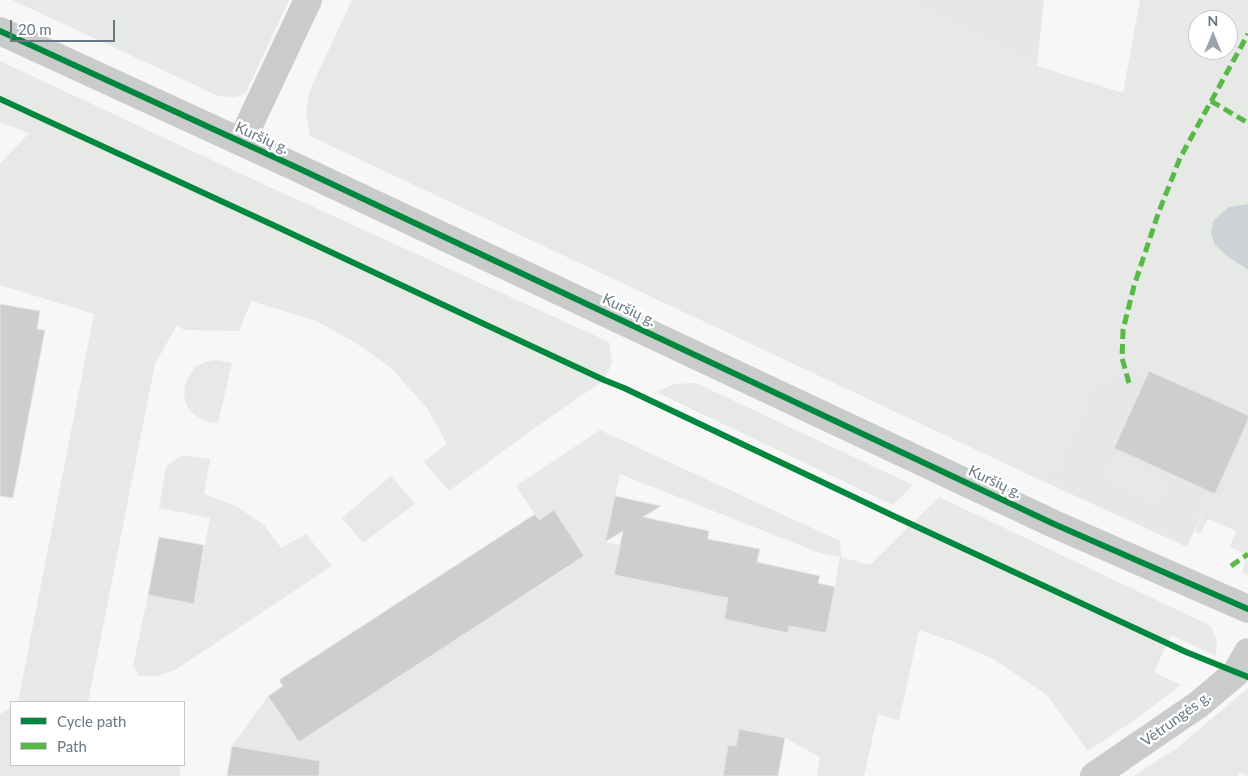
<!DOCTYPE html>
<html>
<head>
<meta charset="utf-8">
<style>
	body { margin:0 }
	#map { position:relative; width:1248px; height:776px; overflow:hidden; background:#f7f7f7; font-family:Lato,sans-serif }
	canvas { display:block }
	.legend { position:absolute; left:10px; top:701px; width:175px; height:65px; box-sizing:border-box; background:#fff; border:1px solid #c3c9ce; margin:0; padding:6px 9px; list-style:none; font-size:15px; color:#6a7884 }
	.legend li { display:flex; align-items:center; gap:10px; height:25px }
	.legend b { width:25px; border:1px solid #c3c9ce }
	.north { position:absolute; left:1188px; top:10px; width:50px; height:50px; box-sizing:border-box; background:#fff; border:1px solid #c3c9ce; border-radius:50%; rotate:0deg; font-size:14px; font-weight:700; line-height:20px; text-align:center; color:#6a7884 }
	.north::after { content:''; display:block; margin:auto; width:18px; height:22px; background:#9ba4ac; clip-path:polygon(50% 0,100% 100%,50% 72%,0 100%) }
	.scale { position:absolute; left:10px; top:20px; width:105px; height:22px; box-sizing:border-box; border:2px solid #6a7884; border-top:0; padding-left:6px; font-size:15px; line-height:18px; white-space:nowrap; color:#6a7884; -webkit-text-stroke:4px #fff; paint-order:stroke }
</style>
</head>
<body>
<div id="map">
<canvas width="1248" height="776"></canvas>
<ul class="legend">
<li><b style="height:6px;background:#00873e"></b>Cycle path</li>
<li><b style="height:6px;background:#58b947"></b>Path</li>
</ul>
<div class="north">N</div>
<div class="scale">20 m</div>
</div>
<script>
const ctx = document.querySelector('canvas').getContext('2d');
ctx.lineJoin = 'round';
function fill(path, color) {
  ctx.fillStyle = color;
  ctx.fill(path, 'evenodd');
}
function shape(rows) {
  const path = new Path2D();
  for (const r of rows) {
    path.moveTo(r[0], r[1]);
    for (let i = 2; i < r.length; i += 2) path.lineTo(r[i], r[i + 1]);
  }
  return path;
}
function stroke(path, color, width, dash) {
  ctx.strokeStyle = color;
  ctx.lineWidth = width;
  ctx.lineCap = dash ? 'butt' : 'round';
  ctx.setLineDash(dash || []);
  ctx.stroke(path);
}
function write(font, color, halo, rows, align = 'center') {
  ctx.font = font + ' Lato,sans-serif';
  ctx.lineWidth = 5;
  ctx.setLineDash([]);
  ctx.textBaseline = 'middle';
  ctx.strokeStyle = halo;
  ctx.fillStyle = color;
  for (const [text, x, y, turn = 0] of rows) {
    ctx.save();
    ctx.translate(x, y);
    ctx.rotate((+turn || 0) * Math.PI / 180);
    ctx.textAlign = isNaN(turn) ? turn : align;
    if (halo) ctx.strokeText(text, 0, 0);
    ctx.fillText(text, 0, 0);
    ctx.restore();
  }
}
fill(shape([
	[897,0,1044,0,1037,66],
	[1122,362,1149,371,1248,415,1248,421,1223,493,1216,506,1207,502,1187,547,1038,479,1056,467,1089,391]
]), '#e6e7e8');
fill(shape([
	[12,0,289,0,246,92,235,97,218,96],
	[352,0,897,0,1037,66,1123,93,1140,0,1248,0,1248,204,1229,207,1227,256,1248,270,1248,415,1149,371,1122,362,1089,391,1056,467,1038,479,310,136,306,114,309,92],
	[1198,20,1228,20,1228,50,1198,50],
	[0,61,250,178,609,342,612,363,604,380,529,432,449,491,424,462,447,444,427,408,390,367,356,343,317,321,251,301,239,331,184,330,177,325,155,364,88,702,18,702,94,314,0,285,0,164,29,133,0,122],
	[216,360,232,363,218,423,204,421,195,415,188,408,184,396,185,385,189,376,195,367,205,362],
	[696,383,913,485,893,505,656,392,675,384],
	[1248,421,1248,575,1242,573,1247,555,1230,547,1236,531,1208,519,1200,534,1195,532,1207,502,1216,506,1223,493],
	[600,430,840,541,841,557,870,565,939,497,1211,626,1217,641,1216,656,1171,635,1154,672,1181,685,1136,719,1088,751,1047,695,992,658,954,642,919,630,899,720,878,714,864,776,817,776,820,757,785,738,739,729,736,746,728,745,723,776,282,776,275,772,278,754,232,746,268,696,294,735,313,733,355,706,379,680,384,687,426,660,422,653,451,634,455,641,497,613,494,607,522,589,526,595,569,567,564,560,580,550,554,510,539,520,516,486],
	[620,474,817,552,840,557,826,633,789,626,788,633,724,619,730,590,678,588,614,575,620,545,605,542],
	[182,455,210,459,204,494,236,506,264,525,281,548,306,534,332,566,175,670,156,676,139,676,133,666,148,595,194,604,210,518,159,508,166,467],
	[1117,459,1123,459,1162,477,1166,480,1166,487,1165,494,1158,502,1110,482,1107,476,1107,469,1112,462],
	[391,476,415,504,363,543,342,518],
	[1248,688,1248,776,1239,772,1238,776,1133,776,1176,749],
	[11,708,11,765,181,765,179,776,0,776,0,714]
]), '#e6e9e5');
fill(shape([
	[1248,204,1248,270,1227,256,1215,245,1211,233,1213,221,1229,207]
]), '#ccd2d5');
const building = shape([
	[0,304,40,311,37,329,45,330,13,498,0,496,0,304],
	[1149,371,1248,415,1248,420,1215,494,1114,448,1149,371],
	[615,496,661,506,643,517,709,531,708,539,760,549,757,562,820,576,818,583,835,587,826,633,789,626,788,633,724,619,728,598,614,575,623,531,605,542,615,496],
	[554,510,584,556,299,742,268,696,283,686,279,680,535,514,539,520,554,510],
	[159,537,204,545,194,604,148,595,159,537],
	[739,729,785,738,778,776,723,776,728,745,736,746,739,729],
	[232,746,320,761,319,776,227,776,232,746]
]);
fill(building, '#cccecf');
stroke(building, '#e6e6e6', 1);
stroke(shape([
	[0,31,300,169,1054,524,1248,609],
	[241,142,308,0],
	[1094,776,1199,704,1236,673,1248,652]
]), '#cacccc', 28);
stroke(shape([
	[1211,101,1248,123],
	[1129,383,1122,358,1123,330,1134,286,1158,214,1180,158,1248,34],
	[1231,566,1248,554]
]), '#58b947', 5, [10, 5]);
stroke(shape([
	[0,31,300,169,1054,524,1248,609],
	[0,99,273,225,482,323,604,380,624,388,898,518,1186,652,1248,677]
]), '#00873e', 6);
write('15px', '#6a7884', '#fff', [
	["Kuršių g.",262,138,24],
	["Kuršių g.",629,310,25],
	["Kuršių g.",995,482,25],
	["Vėtrungės g.",1176,719,-36]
]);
</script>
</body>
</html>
